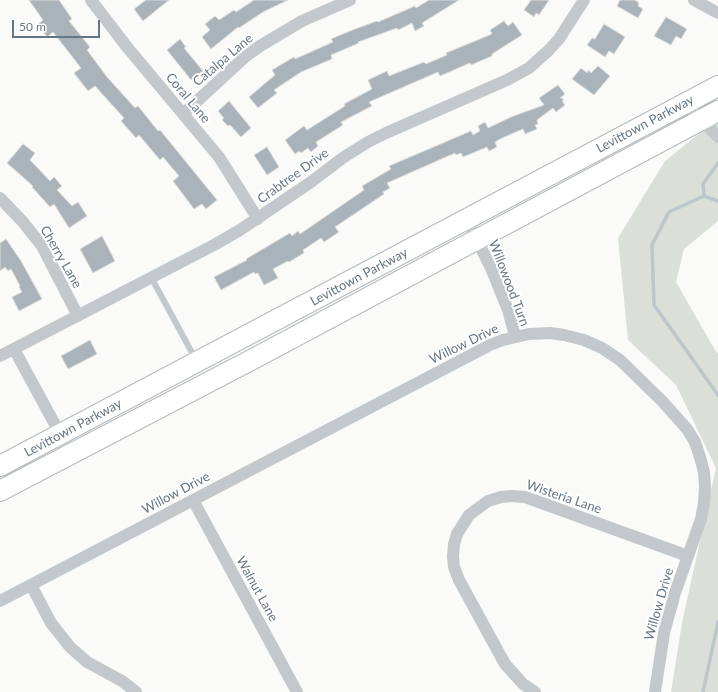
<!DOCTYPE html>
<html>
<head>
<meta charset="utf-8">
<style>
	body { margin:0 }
	#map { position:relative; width:718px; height:692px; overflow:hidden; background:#fafaf8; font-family:Lato,sans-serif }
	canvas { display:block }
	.scale { position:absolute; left:12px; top:20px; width:88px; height:18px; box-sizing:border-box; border:2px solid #657683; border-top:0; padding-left:5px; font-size:12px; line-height:14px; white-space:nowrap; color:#657683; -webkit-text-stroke:3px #fff; paint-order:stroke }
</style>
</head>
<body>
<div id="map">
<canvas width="718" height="692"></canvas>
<div class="scale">50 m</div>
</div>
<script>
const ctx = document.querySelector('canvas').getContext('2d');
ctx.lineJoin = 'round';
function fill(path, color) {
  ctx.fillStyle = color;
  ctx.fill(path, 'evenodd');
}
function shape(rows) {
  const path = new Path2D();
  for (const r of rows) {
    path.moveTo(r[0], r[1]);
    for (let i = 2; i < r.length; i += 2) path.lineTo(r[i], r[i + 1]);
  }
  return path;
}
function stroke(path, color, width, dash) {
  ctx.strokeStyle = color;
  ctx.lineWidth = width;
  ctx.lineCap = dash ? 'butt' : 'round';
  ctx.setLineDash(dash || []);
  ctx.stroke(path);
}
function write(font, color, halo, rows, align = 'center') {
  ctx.font = font + ' Lato,sans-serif';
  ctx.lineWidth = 4;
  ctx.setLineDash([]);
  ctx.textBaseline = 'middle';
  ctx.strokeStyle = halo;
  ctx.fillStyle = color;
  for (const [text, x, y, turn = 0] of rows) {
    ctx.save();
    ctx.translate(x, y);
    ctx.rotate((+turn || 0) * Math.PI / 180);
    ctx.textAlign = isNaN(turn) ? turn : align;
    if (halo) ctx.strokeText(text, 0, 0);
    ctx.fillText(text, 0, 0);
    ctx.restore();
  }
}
fill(shape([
	[718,122,718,221,684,249,676,282,715,350,718,353,718,692,671,692,682,623,716,468,676,385,628,340,618,238,665,161,701,132]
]), '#dadfd7');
stroke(shape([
	[704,196,703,184,718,163],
	[718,201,704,196,669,212,652,245,654,305,718,395],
	[703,692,718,622]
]), '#bbc7cb', 3.5);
const building = shape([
	[29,0,59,0,72,19,69,21,90,47,87,50,107,77,135,108,138,106,158,131,160,130,217,200,206,209,202,204,194,209,173,181,179,176,163,157,160,160,139,135,136,138,121,121,124,118,95,86,88,91,74,73,81,68,53,32,47,37,38,24,43,20,29,0],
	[146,0,169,0,143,21,134,9,146,0],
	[254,0,288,0,263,12,239,28,238,27,211,49,202,37,210,30,205,24,215,16,219,20,234,10,236,12,254,0],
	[429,0,459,0,422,23,424,26,415,31,412,23,398,30,397,28,358,42,359,43,331,55,332,59,301,72,274,90,277,93,258,108,249,97,275,75,272,70,294,57,295,59,333,42,331,39,350,31,377,21,378,22,415,6,416,8,429,0],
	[531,0,549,0,539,15,536,13,534,17,524,10,531,0],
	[620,0,635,0,639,3,638,6,643,9,638,18,617,6,620,0],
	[666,17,687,29,681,39,676,36,671,45,654,36,666,17],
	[504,21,508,26,513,22,522,35,492,54,492,56,471,65,470,63,440,76,438,72,369,102,372,106,341,122,343,125,316,142,318,146,311,152,308,148,301,153,299,151,295,154,285,140,304,126,307,130,345,106,344,104,372,89,368,80,387,71,389,76,424,62,426,64,447,55,446,53,492,34,490,30,504,21],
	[604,24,625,37,614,54,609,51,605,57,587,45,592,38,595,39,604,24],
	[180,39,186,47,184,48,203,71,191,80,167,50,180,39],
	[598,66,610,76,594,95,572,79,581,68,587,73,589,70,591,73,598,66],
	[558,85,565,94,560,98,562,98,564,101,562,101,565,105,556,112,553,108,537,120,538,124,535,125,537,129,525,134,523,129,502,138,495,142,497,147,489,151,487,147,463,157,461,153,456,155,455,153,387,183,390,188,383,192,384,194,335,227,339,232,324,242,321,238,303,250,304,253,289,262,288,261,273,269,278,278,264,285,258,273,255,274,254,272,221,290,214,277,247,260,246,259,290,233,292,236,298,231,300,234,364,190,362,186,391,169,389,166,471,131,473,135,480,131,478,126,485,122,488,128,511,117,544,105,539,98,558,85],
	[229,101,251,128,241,137,230,125,228,126,222,120,224,118,218,111,229,101],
	[23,144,35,153,30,160,50,181,54,177,62,186,57,190,72,206,78,202,87,216,69,228,54,204,50,207,32,187,33,186,7,163,23,144],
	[267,147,279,167,267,175,254,155,267,147],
	[102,236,115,261,93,273,80,249,102,236],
	[6,239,21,261,42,299,19,311,12,297,22,292,19,287,20,286,11,269,8,271,5,267,0,271,0,243,6,239],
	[90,340,97,354,68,369,61,356,90,340]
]);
fill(building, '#aab3b9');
stroke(building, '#dcdcda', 1);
const primary = shape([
	[0,466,718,86],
	[0,491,253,359,718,111]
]);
stroke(primary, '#b5babe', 22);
stroke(shape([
	[151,277,196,360]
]), '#c3c8cc', 6);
stroke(shape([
	[91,0,127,47,219,157,258,219],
	[694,0,718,13],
	[686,103,718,137],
	[183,114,246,56,260,46,302,21,350,0],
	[0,198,23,222,42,246,78,316],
	[467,220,491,268,508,310,515,336],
	[14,349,71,454],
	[0,356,214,245,240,230,311,182,344,157,368,142,386,133,507,80,529,68,549,50,559,39,584,0],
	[193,500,297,692],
	[31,585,51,623,70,647,87,662,122,681,136,692],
	[0,601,490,345,503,340,529,334,550,333,564,335,584,340,602,348,620,360,663,402,687,429,695,442,700,457,704,472,705,488,704,503,701,519,675,593,664,633,655,692],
	[535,692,523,684,505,664,459,580,454,567,453,557,454,544,457,534,469,515,488,501,501,497,511,496,525,497,688,556]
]), '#c3c8cc', 12);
stroke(primary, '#fff', 20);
write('13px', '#657683', '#fff', [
	["Catalpa Lane",223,60,-40],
	["Coral Lane",188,98,50],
	["Levittown Parkway",645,124,-28],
	["Crabtree Drive",293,176,-36],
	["Cherry Lane",61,257,60],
	["Levittown Parkway",359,277,-28],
	["Willowood Turn",509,283,69],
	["Willow Drive",464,344,-26],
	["Levittown Parkway",73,428,-28],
	["Willow Drive",176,493,-28],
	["Wisteria Lane",564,497,19],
	["Walnut Lane",257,589,61],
	["Willow Drive",659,604,-74]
]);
</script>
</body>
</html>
